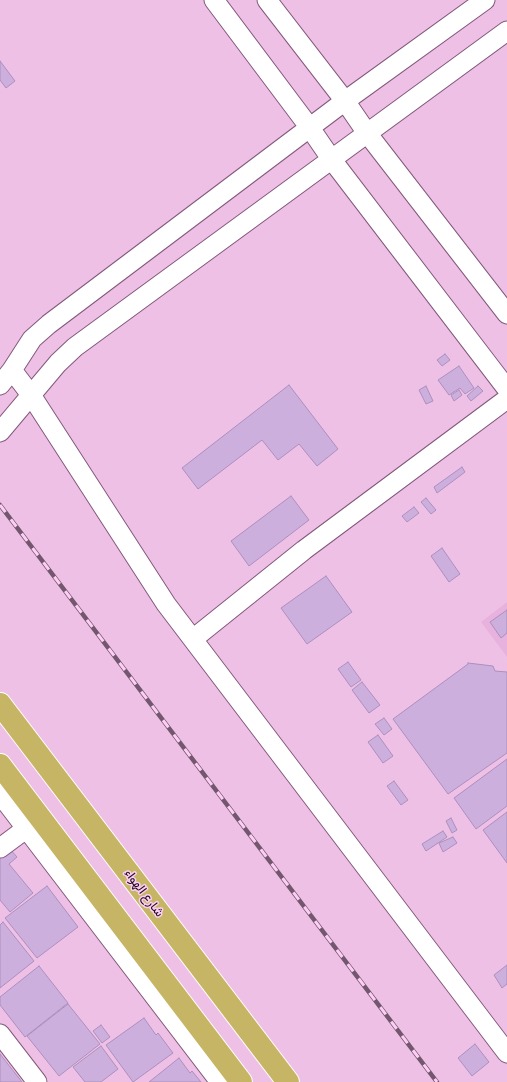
<!DOCTYPE html>
<html>
<head>
<meta charset="utf-8">
<style>
	body { margin:0 }
	canvas { display:block; background:#efc0e6 }
</style>
</head>
<body>
<canvas width="507" height="1082"></canvas>
<script>
const ctx = document.querySelector('canvas').getContext('2d');
ctx.lineJoin = 'round';
function fill(path, color) {
  ctx.fillStyle = color;
  ctx.fill(path, 'evenodd');
}
function shape(rows) {
  const path = new Path2D();
  for (const r of rows) {
    path.moveTo(r[0], r[1]);
    for (let i = 2; i < r.length; i += 2) path.lineTo(r[i], r[i + 1]);
  }
  return path;
}
function stroke(path, color, width, dash) {
  ctx.strokeStyle = color;
  ctx.lineWidth = width;
  ctx.lineCap = dash ? 'butt' : 'round';
  ctx.setLineDash(dash || []);
  ctx.stroke(path);
}
function write(font, color, halo, rows, align = 'center') {
  ctx.font = font + ' Literata,Vazirmatn,serif';
  ctx.lineWidth = 3;
  ctx.setLineDash([]);
  ctx.textBaseline = 'middle';
  ctx.strokeStyle = halo;
  ctx.fillStyle = color;
  for (const [text, x, y, turn = 0] of rows) {
    ctx.save();
    ctx.translate(x, y);
    ctx.rotate((+turn || 0) * Math.PI / 180);
    ctx.textAlign = isNaN(turn) ? turn : align;
    if (halo) ctx.strokeText(text, 0, 0);
    ctx.fillText(text, 0, 0);
    ctx.restore();
  }
}
fill(shape([
	[507,602,507,657,481,622]
]), '#e7b2de');
const building = shape([
	[0,61,15,81,6,88,0,80,0,61],
	[445,354,450,360,442,366,437,360,445,354],
	[459,366,474,388,465,394,460,388,449,395,438,380,459,366],
	[289,385,338,449,317,466,299,444,278,460,262,440,198,489,182,468,289,385],
	[426,386,433,401,426,404,419,390,426,386],
	[478,386,483,391,471,401,467,396,478,386],
	[459,390,462,395,454,401,451,395,459,390],
	[462,467,465,472,437,493,434,487,462,467],
	[291,496,309,520,249,566,231,541,291,496],
	[426,498,436,510,431,514,421,502,426,498],
	[414,507,419,513,407,522,402,516,414,507],
	[442,548,460,574,449,582,431,556,442,548],
	[326,576,352,612,307,644,281,608,326,576],
	[507,610,507,633,501,638,490,622,507,610],
	[348,662,361,680,351,687,338,669,348,662],
	[468,663,493,666,495,671,507,672,507,753,448,794,393,719,468,664,468,663],
	[362,682,380,705,369,713,352,690,362,682],
	[384,718,392,729,384,735,375,724,384,718],
	[378,735,393,756,383,763,368,742,378,735],
	[507,759,507,806,476,829,454,798,507,759],
	[394,781,408,800,401,805,387,786,394,781],
	[507,812,507,863,483,830,507,812],
	[451,818,457,830,452,833,446,821,451,818],
	[443,831,447,837,426,851,422,844,443,831],
	[453,837,457,843,443,852,439,843,453,837],
	[8,847,17,857,9,864,33,893,10,912,0,900,0,853,8,847],
	[47,886,78,927,37,958,5,918,47,886],
	[3,922,34,961,0,988,0,925,3,922],
	[507,965,507,984,502,988,494,975,507,965],
	[39,966,68,1003,25,1037,0,1005,0,997,39,966],
	[68,1004,100,1044,59,1076,27,1036,68,1004],
	[144,1018,156,1035,158,1033,173,1053,133,1082,106,1045,144,1018],
	[101,1025,110,1037,102,1043,93,1031,101,1025],
	[475,1044,489,1062,472,1076,458,1058,475,1044],
	[101,1046,118,1069,101,1082,85,1082,73,1067,101,1046],
	[0,1054,22,1082,0,1082,0,1054],
	[179,1058,190,1073,192,1071,201,1082,149,1082,179,1058]
]);
fill(building, '#cdafde');
stroke(building, '#ac8fbd', 1);
const minor = shape([
	[214,0,310,128,332,160,507,389],
	[267,0,345,101,367,133,507,314],
	[12,370,31,395,166,604,507,1053],
	[0,385,12,370,32,339,49,324,345,101,485,0],
	[0,432,58,363,75,347,507,31],
	[193,639,304,550,507,399],
	[0,794,220,1082],
	[0,848,27,828],
	[0,1034,37,1082]
]);
const major = shape([
	[0,704,288,1082],
	[0,765,241,1082]
]);
stroke(minor, '#82597b', 21);
stroke(major, '#fff', 24);
stroke(minor, '#fff', 19);
stroke(major, '#c7b566', 22);
const rail = shape([
	[0,505,437,1082]
]);
stroke(rail, '#73576e', 4.5);
stroke(rail, '#fdcdf4', 3, [9]);
write('13px', '#1e0e1c', '#fdcdf4', [
	["شارع الهواء",144,893,53]
]);
</script>
</body>
</html>
